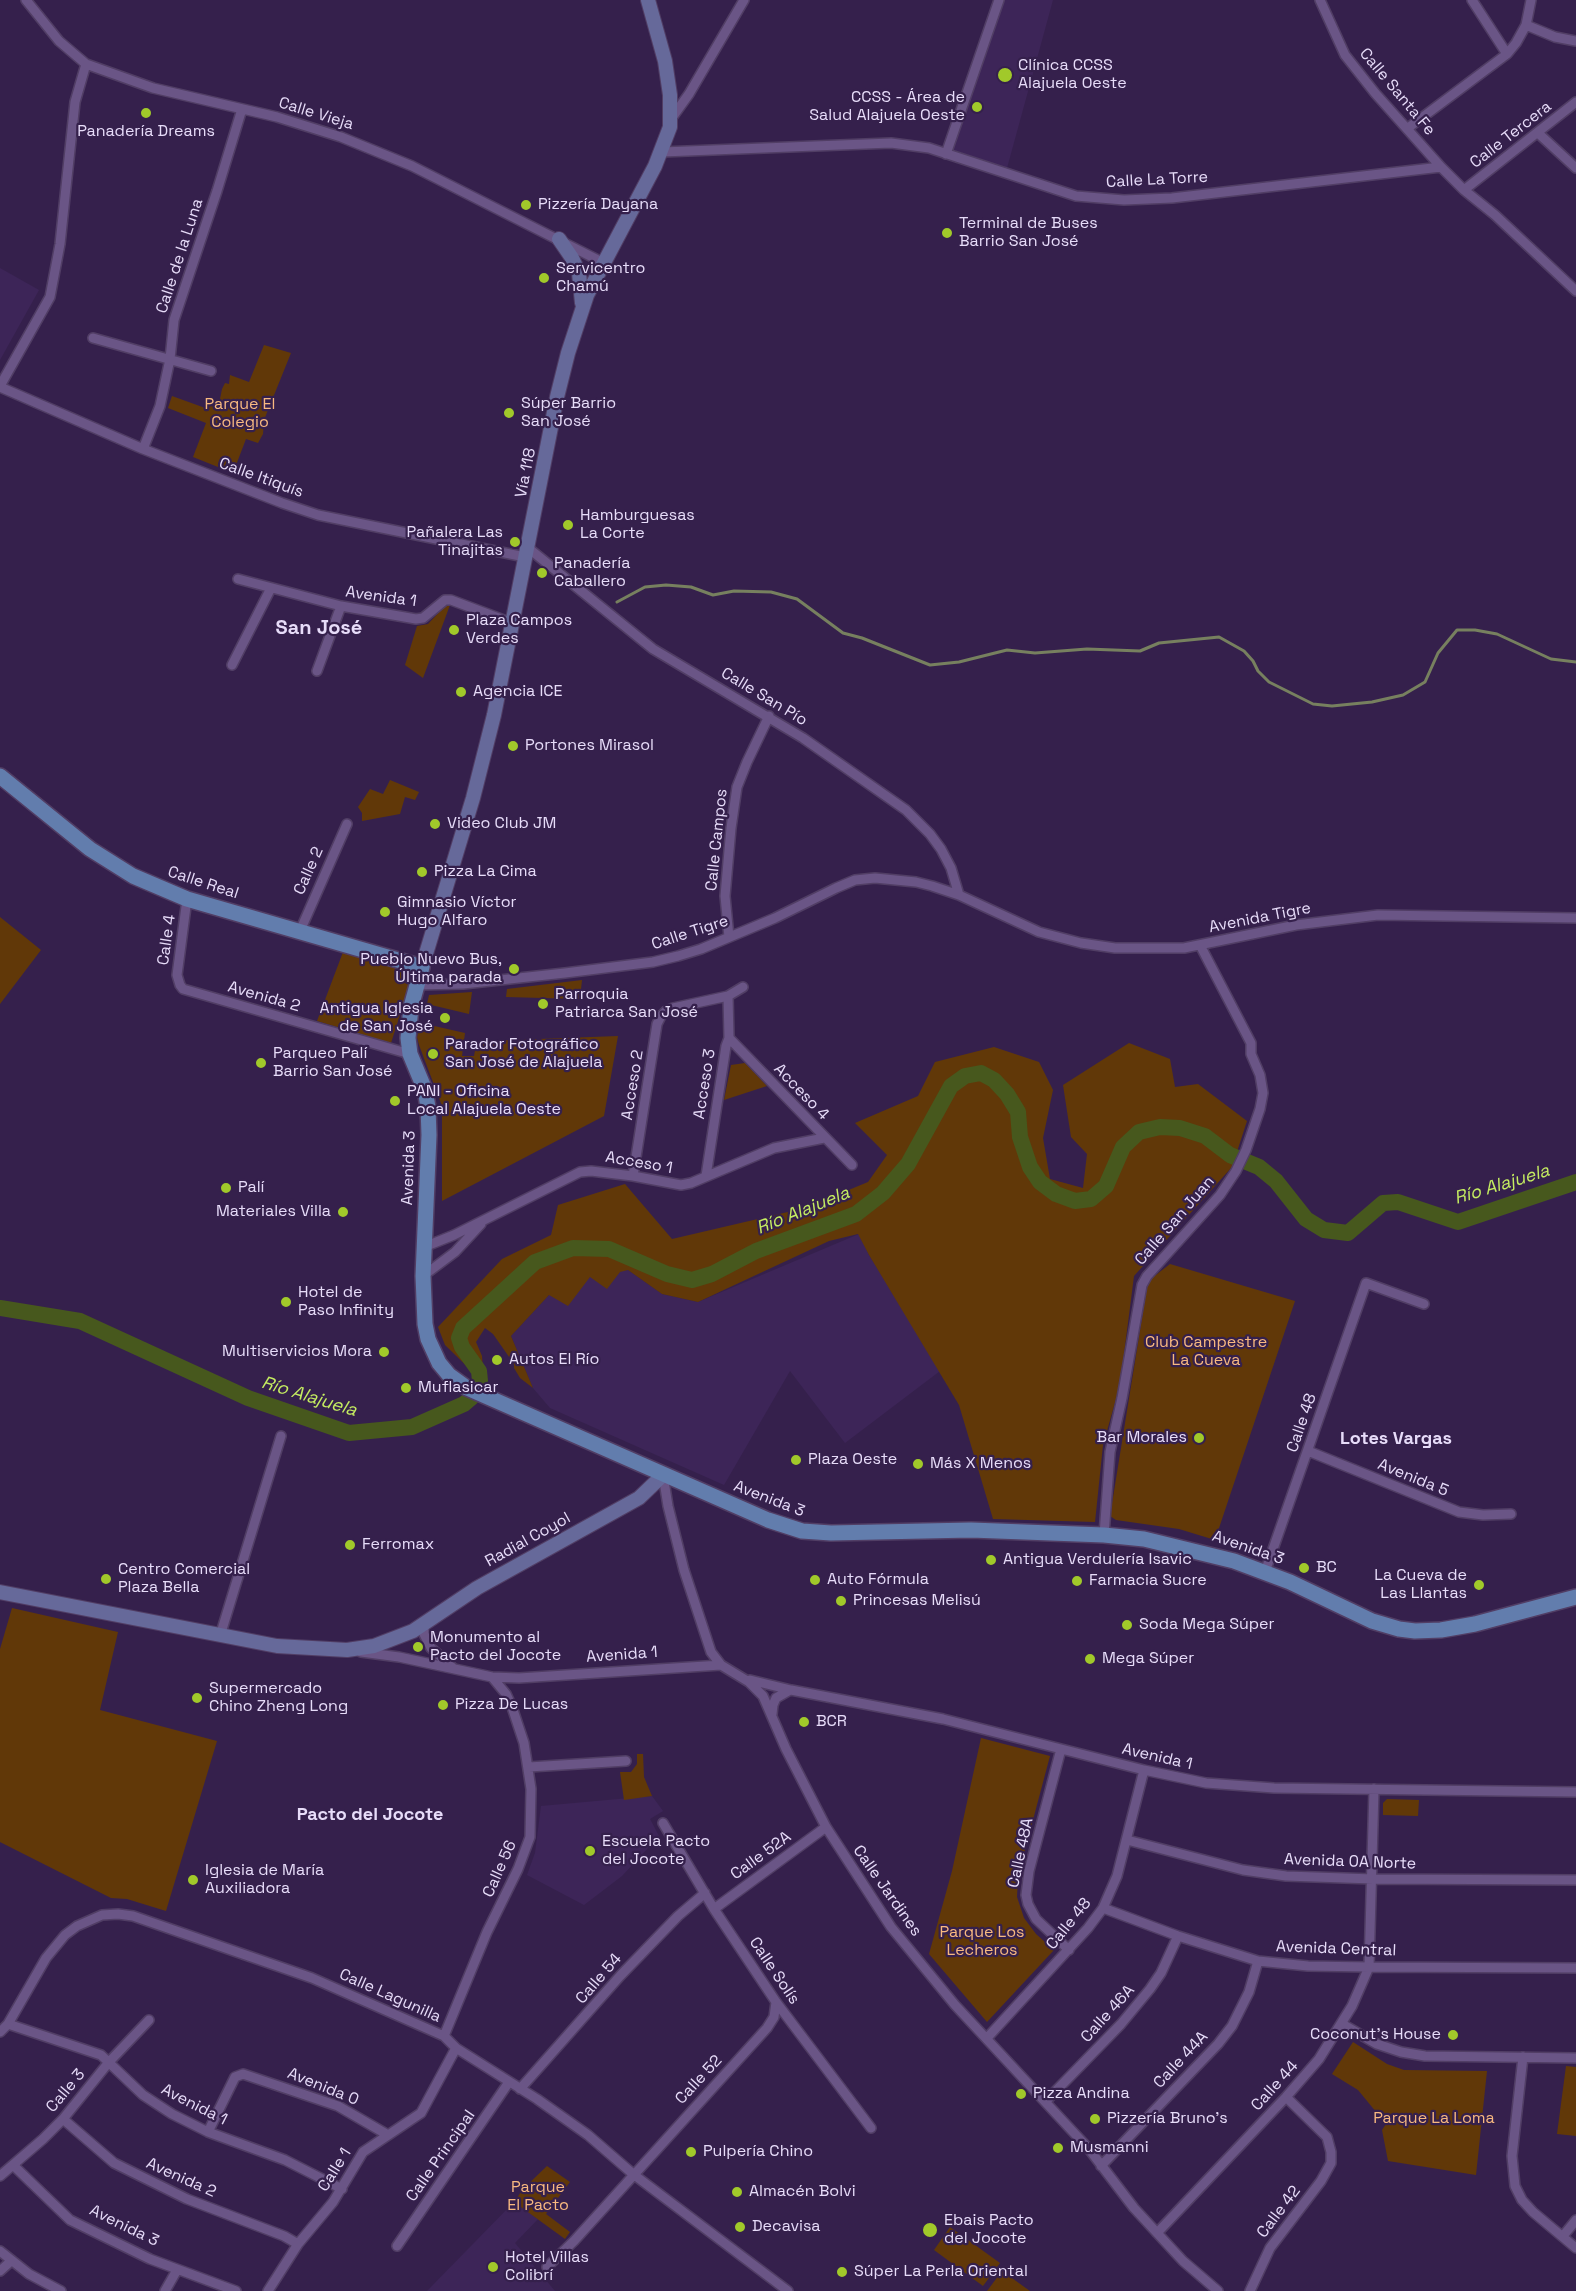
<!DOCTYPE html>
<html>
<head>
<meta charset="utf-8">
<style>
	body { margin:0 }
	canvas { display:block; background:#35204c }
</style>
</head>
<body>
<canvas width="1576" height="2291"></canvas>
<script>
const ctx = document.querySelector('canvas').getContext('2d');
ctx.lineJoin = 'round';
function fill(path, color) {
  ctx.fillStyle = color;
  ctx.fill(path, 'evenodd');
}
function shape(rows) {
  const path = new Path2D();
  for (const r of rows) {
    path.moveTo(r[0], r[1]);
    for (let i = 2; i < r.length; i += 2) path.lineTo(r[i], r[i + 1]);
  }
  return path;
}
function stroke(path, color, width, dash) {
  ctx.strokeStyle = color;
  ctx.lineWidth = width;
  ctx.lineCap = dash ? 'butt' : 'round';
  ctx.setLineDash(dash || []);
  ctx.stroke(path);
}
function write(font, color, halo, rows, align = 'center') {
  ctx.font = font + ' "Space Grotesk",sans-serif';
  ctx.lineWidth = 4.5;
  ctx.setLineDash([]);
  ctx.textBaseline = 'middle';
  ctx.strokeStyle = halo;
  ctx.fillStyle = color;
  for (const [text, x, y, turn = 0] of rows) {
    ctx.save();
    ctx.translate(x, y);
    ctx.rotate((+turn || 0) * Math.PI / 180);
    ctx.textAlign = isNaN(turn) ? turn : align;
    if (halo) ctx.strokeText(text, 0, 0);
    ctx.fillText(text, 0, 0);
    ctx.restore();
  }
}
fill(shape([
	[1003,0,1053,0,1007,168,950,149],
	[0,268,39,290,0,360],
	[859,1234,869,1255,940,1371,845,1443,790,1371,724,1485,550,1408,533,1388,511,1336,549,1295,590,1277,628,1270,662,1294,698,1302],
	[652,1796,663,1811,650,1819,659,1836,622,1876,584,1905,527,1875,535,1853,541,1806],
	[514,2202,538,2219,515,2243,555,2291,427,2291]
]), '#3d2558');
fill(shape([
	[264,345,291,353,264,420,263,434,258,443,246,439,233,473,193,457,206,423,168,408,172,396,208,409,212,400,220,399,222,389,225,383,229,384,230,375,249,382],
	[450,605,423,678,405,665,417,626,428,624,445,606],
	[390,780,419,792,415,800,405,797,400,814,362,821,362,813,358,807,370,789,383,794],
	[0,917,41,950,0,1004],
	[343,952,413,974,391,1043,317,1021],
	[582,980,580,999,506,997,507,989],
	[472,992,469,1014,427,1004,429,995],
	[421,1023,465,1033,462,1056,474,1056,476,1045,486,1041,618,1036,604,1116,442,1201,442,1106,419,1045,417,1037],
	[1129,1043,1170,1059,1175,1087,1198,1084,1247,1121,1232,1167,1134,1276,1120,1385,1103,1445,1095,1522,993,1519,959,1405,869,1255,858,1234,829,1241,698,1302,662,1294,628,1270,620,1272,607,1289,590,1277,568,1306,549,1295,511,1336,533,1388,520,1378,514,1368,514,1364,493,1334,485,1328,476,1342,482,1356,484,1383,445,1345,438,1327,502,1259,551,1235,558,1205,625,1184,672,1239,805,1208,868,1182,887,1155,855,1123,918,1096,935,1062,994,1047,1039,1062,1053,1090,1043,1138,1050,1179,1083,1188,1087,1154,1071,1137,1063,1085],
	[745,1063,767,1086,724,1100,731,1065],
	[1170,1264,1295,1301,1215,1540,1179,1529,1116,1520,1110,1516,1148,1281],
	[12,1608,118,1632,100,1710,217,1741,166,1911,127,1899,111,1898,0,1842,0,1649],
	[981,1738,1050,1756,1018,1876,1017,1897,1024,1918,1036,1934,1054,1950,987,2022,929,1954,952,1871],
	[637,1754,643,1754,644,1777,652,1796,624,1800,620,1772,631,1772,637,1764],
	[1387,1799,1419,1800,1418,1816,1383,1815,1383,1803],
	[1353,2042,1387,2064,1404,2070,1487,2071,1476,2175,1388,2161,1382,2130,1386,2124,1358,2090,1332,2074],
	[1566,2066,1576,2067,1576,2136,1557,2134],
	[547,2166,570,2182,546,2214,570,2232,565,2239,514,2202,523,2189],
	[950,2227,1000,2263,983,2286,934,2250],
	[1002,2271,1030,2291,987,2291]
]), '#613808');
stroke(shape([
	[617,602,645,587,666,585,691,587,713,595,734,591,771,592,797,599,843,633,862,638,930,665,959,662,1007,650,1035,653,1087,649,1140,651,1159,643,1219,637,1244,651,1253,661,1258,671,1269,682,1313,704,1332,706,1372,702,1403,695,1425,682,1438,653,1457,630,1475,630,1497,634,1551,659,1576,662]
]), '#77805f', 3);
stroke(shape([
	[0,1308,80,1321,248,1398,349,1433,412,1427,464,1404,471,1398,480,1381,479,1371,462,1347,459,1338,463,1328,535,1262,573,1248,609,1249,667,1274,692,1280,712,1274,756,1251,856,1214,883,1193,908,1164,951,1086,965,1076,981,1073,994,1080,1007,1094,1018,1112,1020,1137,1030,1167,1040,1182,1056,1194,1075,1201,1091,1199,1106,1186,1123,1147,1139,1132,1160,1127,1180,1128,1205,1136,1230,1155,1259,1167,1276,1181,1306,1219,1324,1230,1348,1233,1383,1203,1398,1202,1458,1222,1576,1182]
]), '#47581d', 16);
const street = shape([
	[26,0,59,41,86,64,153,88,277,117,341,137,412,166,604,263],
	[1320,0,1345,55,1375,93,1441,167],
	[1526,25,1555,37,1576,41],
	[1507,54,1516,43,1526,25,1531,0],
	[671,119,689,94,744,0],
	[1408,128,1507,54,1472,0],
	[1538,133,1576,168],
	[662,152,891,143,929,148,1076,196,1124,200,1172,198,1441,167,1464,190,1495,215,1576,291],
	[946,154,999,0],
	[1464,190,1576,102],
	[93,338,211,371],
	[0,386,50,297,60,244,75,102,86,64],
	[0,387,143,449,282,503,318,515,525,557],
	[143,449,160,406,170,359,174,320,217,191,242,109],
	[527,547,653,649,803,738,906,810,930,834,941,849,951,868,959,895],
	[238,579,341,606,416,619,423,618,445,600,451,600,512,623],
	[232,665,271,588],
	[317,671,341,606],
	[187,899,177,975,180,985,183,989,410,1054],
	[300,931,347,824],
	[729,937,725,896,731,828,737,787,747,762,769,716],
	[417,985,463,984,565,973,653,962,678,956,701,949,775,918,836,888,855,880,875,878,916,882,932,886,959,895,1039,932,1081,943,1115,948,1184,948,1296,925,1378,915,1576,918],
	[729,1038,852,1165],
	[633,1176,657,1024,661,1016,666,1011,673,1008,728,996,743,987],
	[706,1176,726,1046,729,1038,728,996],
	[424,1247,454,1235,580,1172,591,1171,633,1176,681,1185,691,1183,774,1148,824,1138],
	[423,1276,455,1252,481,1224],
	[1308,1451,1459,1512,1483,1515,1511,1514],
	[663,1475,668,1506,684,1570,711,1652,721,1665,749,1682,763,1696,786,1749,826,1827,891,1927,955,2005,1089,2149,1134,2208,1183,2261,1218,2291],
	[1104,1535,1110,1452,1122,1398,1142,1285,1147,1276,1220,1195,1236,1171,1246,1150,1260,1109,1263,1093,1260,1075,1251,1054,1251,1043,1200,945],
	[1265,1572,1366,1283,1424,1304],
	[424,1624,424,1634,431,1648,453,1668],
	[220,1636,281,1436],
	[361,1652,399,1657,492,1677,519,1678,721,1665],
	[750,1680,791,1690,943,1719,1144,1770,1206,1783,1274,1788,1576,1792],
	[772,1714,773,1705,776,1698,790,1690],
	[1061,1749,1029,1871,1026,1895,1028,1904,1036,1919,1069,1950],
	[529,1767,626,1761],
	[663,1823,714,1909,776,2002,871,2128],
	[1127,1840,1243,1870,1286,1876,1373,1879,1576,1880],
	[1103,1908,1178,1936,1258,1961,1308,1966,1369,1967,1576,1968],
	[714,1909,826,1827],
	[8,2024,101,2055,143,2095,172,2114,208,2132,285,2160,342,2189],
	[1342,2024,1377,2044,1401,2052,1425,2056,1576,2058],
	[0,2032,8,2024,46,1958,65,1935,77,1926,102,1915,118,1914,133,1916,312,1978,444,2036,456,2048,537,2099,588,2135,633,2174,788,2291],
	[444,2036,487,1932,518,1869,530,1837,531,1789,524,1743,512,1707,506,1694,492,1677],
	[987,2038,1088,1928,1103,1908,1117,1876,1144,1770],
	[1523,2057,1512,2156,1515,2186,1522,2200,1533,2212,1576,2248],
	[520,2089,620,1976,678,1916,705,1893],
	[1046,2101,1121,2024,1150,1989,1161,1973,1178,1936],
	[63,2119,114,2163,187,2199,284,2236,298,2244],
	[208,2132,235,2077,243,2074,338,2106,388,2135],
	[13,2165,70,2220,150,2259,236,2291],
	[1101,2166,1218,2044,1232,2026,1249,1992,1258,1961],
	[0,2176,43,2139,63,2119,109,2062,149,2020],
	[1157,2233,1286,2097,1319,2059,1352,2006,1369,1967,1374,1789],
	[1563,2236,1576,2220],
	[397,2246,509,2082],
	[0,2251,29,2274,61,2291],
	[547,2267,574,2241,767,2028,774,2017,776,2002],
	[0,2271,11,2261],
	[165,2291,177,2270],
	[268,2291,298,2244,333,2202,363,2152,421,2113,456,2048],
	[1250,2291,1270,2248,1321,2181,1331,2163,1331,2152,1327,2137,1286,2097]
]);
const secondary = shape([
	[559,239,572,258,579,273,582,303],
	[422,967,473,798,494,715,557,397,568,353,587,295,655,166,670,127,670,95,665,61,648,0],
	[0,1592,277,1646,347,1650,374,1646,413,1631,477,1588,639,1498,663,1475]
]);
const primary = shape([
	[0,776,90,849,133,876,187,899,422,967,411,1007,408,1038,410,1054,425,1090,428,1107,429,1135,423,1276,425,1324,428,1339,439,1363,449,1375,467,1388,768,1520,802,1531,831,1533,971,1530,1104,1535,1144,1539,1234,1561,1290,1582,1372,1621,1399,1629,1415,1631,1441,1630,1475,1624,1576,1597]
]);
stroke(street, '#513e65', 12);
stroke(secondary, '#513e65', 16);
stroke(primary, '#513e65', 18);
stroke(street, '#6a5586', 9);
stroke(secondary, '#66699a', 14);
stroke(primary, '#627dad', 15);
for (const [x, y, r, color] of [
	[1005,75,8,"#a1c92a"],
	[977,107,6,"#a1c92a"],
	[146,113,6,"#a1c92a"],
	[526,205,6,"#a1c92a"],
	[947,233,6,"#a1c92a"],
	[544,278,6,"#a1c92a"],
	[509,413,6,"#a1c92a"],
	[568,525,6,"#a1c92a"],
	[515,542,6,"#a1c92a"],
	[542,573,6,"#a1c92a"],
	[454,630,6,"#a1c92a"],
	[461,692,6,"#a1c92a"],
	[513,746,6,"#a1c92a"],
	[435,824,6,"#a1c92a"],
	[422,872,6,"#a1c92a"],
	[385,912,6,"#a1c92a"],
	[514,969,6,"#a1c92a"],
	[543,1004,6,"#a1c92a"],
	[445,1018,6,"#a1c92a"],
	[433,1054,6,"#a1c92a"],
	[261,1063,6,"#a1c92a"],
	[395,1101,6,"#a1c92a"],
	[226,1188,6,"#a1c92a"],
	[343,1212,6,"#a1c92a"],
	[286,1302,6,"#a1c92a"],
	[384,1352,6,"#a1c92a"],
	[497,1360,6,"#a1c92a"],
	[406,1388,6,"#a1c92a"],
	[1199,1438,6,"#a1c92a"],
	[796,1460,6,"#a1c92a"],
	[918,1464,6,"#a1c92a"],
	[350,1545,6,"#a1c92a"],
	[991,1560,6,"#a1c92a"],
	[1304,1568,6,"#a1c92a"],
	[106,1579,6,"#a1c92a"],
	[815,1580,6,"#a1c92a"],
	[1077,1581,6,"#a1c92a"],
	[1479,1585,6,"#a1c92a"],
	[841,1601,6,"#a1c92a"],
	[1127,1625,6,"#a1c92a"],
	[418,1647,6,"#a1c92a"],
	[1090,1659,6,"#a1c92a"],
	[197,1698,6,"#a1c92a"],
	[443,1705,6,"#a1c92a"],
	[804,1722,6,"#a1c92a"],
	[590,1851,6,"#a1c92a"],
	[193,1880,6,"#a1c92a"],
	[1453,2035,6,"#a1c92a"],
	[1021,2094,6,"#a1c92a"],
	[1095,2119,6,"#a1c92a"],
	[1058,2148,6,"#a1c92a"],
	[691,2152,6,"#a1c92a"],
	[737,2192,6,"#a1c92a"],
	[740,2227,6,"#a1c92a"],
	[930,2230,8,"#a1c92a"],
	[493,2267,6,"#a1c92a"],
	[842,2272,6,"#a1c92a"]
]) {
  const dot = new Path2D();
  dot.arc(x, y, r, 0, 2 * Math.PI);
  ctx.fillStyle = color;
  ctx.fill(dot);
  stroke(dot, '#35204c', 2);
}
write('16px', '#e7dcf9', '#35204c', [
	["Clínica CCSS",1018,66],
	["Alajuela Oeste",1018,84],
	["CCSS - Área de",965,98,"right"],
	["Salud Alajuela Oeste",965,116,"right"],
	["Panadería Dreams",146,132,"center"],
	["Pizzería Dayana",538,205],
	["Terminal de Buses",959,224],
	["Barrio San José",959,242],
	["Servicentro",556,269],
	["Chamú",556,287],
	["Súper Barrio",521,404],
	["San José",521,422],
	["Hamburguesas",580,516],
	["La Corte",580,534],
	["Pañalera Las",503,533,"right"],
	["Tinajitas",503,551,"right"],
	["Panadería",554,564],
	["Caballero",554,582],
	["Plaza Campos",466,621],
	["Verdes",466,639],
	["Agencia ICE",473,692],
	["Portones Mirasol",525,746],
	["Video Club JM",447,824],
	["Pizza La Cima",434,872],
	["Gimnasio Víctor",397,903],
	["Hugo Alfaro",397,921],
	["Pueblo Nuevo Bus,",502,960,"right"],
	["Última parada",502,978,"right"],
	["Parroquia",555,995],
	["Patriarca San José",555,1013],
	["Antigua Iglesia",433,1009,"right"],
	["de San José",433,1027,"right"],
	["Parador Fotográfico",445,1045],
	["San José de Alajuela",445,1063],
	["Parqueo Palí",273,1054],
	["Barrio San José",273,1072],
	["PANI - Oficina",407,1092],
	["Local Alajuela Oeste",407,1110],
	["Palí",238,1188],
	["Materiales Villa",331,1212,"right"],
	["Hotel de",298,1293],
	["Paso Infinity",298,1311],
	["Multiservicios Mora",372,1352,"right"],
	["Autos El Río",509,1360],
	["Muflasicar",418,1388],
	["Bar Morales",1187,1438,"right"],
	["Plaza Oeste",808,1460],
	["Más X Menos",930,1464],
	["Ferromax",362,1545],
	["Antigua Verdulería Isavic",1003,1560],
	["BC",1316,1568],
	["Centro Comercial",118,1570],
	["Plaza Bella",118,1588],
	["La Cueva de",1467,1576,"right"],
	["Las Llantas",1467,1594,"right"],
	["Auto Fórmula",827,1580],
	["Farmacia Sucre",1089,1581],
	["Princesas Melisú",853,1601],
	["Soda Mega Súper",1139,1625],
	["Monumento al",430,1638],
	["Pacto del Jocote",430,1656],
	["Mega Súper",1102,1659],
	["Supermercado",209,1689],
	["Chino Zheng Long",209,1707],
	["Pizza De Lucas",455,1705],
	["BCR",816,1722],
	["Escuela Pacto",602,1842],
	["del Jocote",602,1860],
	["Iglesia de María",205,1871],
	["Auxiliadora",205,1889],
	["Coconut's House",1441,2035,"right"],
	["Pizza Andina",1033,2094],
	["Pizzería Bruno's",1107,2119],
	["Musmanni",1070,2148],
	["Pulpería Chino",703,2152],
	["Almacén Bolvi",749,2192],
	["Ebais Pacto",944,2221],
	["del Jocote",944,2239],
	["Decavisa",752,2227],
	["Hotel Villas",505,2258],
	["Colibrí",505,2276],
	["Súper La Perla Oriental",854,2272]
], 'left');
write('16px', '#e7dcf9', '#35204c', [
	["Calle Santa Fe",1397,92,50],
	["Calle Vieja",316,114,17],
	["Calle Tercera",1511,135,-38],
	["Calle La Torre",1157,180,-3],
	["Calle de la Luna",180,256,-72],
	["Vía 118",526,473,-79],
	["Calle Itiquís",261,478,20],
	["Avenida 1",381,597,8],
	["Calle San Pío",764,697,31],
	["Calle Campos",717,840,-84],
	["Calle 2",309,871,-66],
	["Calle Real",203,883,18],
	["Avenida Tigre",1260,918,-11],
	["Calle Tigre",690,933,-18],
	["Calle 4",167,940,-82],
	["Avenida 2",264,997,16],
	["Acceso 3",705,1084,-81],
	["Acceso 2",633,1085,-81],
	["Acceso 4",801,1092,46],
	["Acceso 1",639,1163,10],
	["Avenida 3",409,1168,-88],
	["Calle San Juan",1175,1221,-49],
	["Calle 48",1302,1423,-71],
	["Avenida 5",1413,1478,22],
	["Avenida 3",769,1499,21],
	["Radial Coyol",528,1540,-29],
	["Avenida 3",1248,1548,19],
	["Avenida 1",622,1655,-4],
	["Avenida 1",1157,1757,13],
	["Calle 48A",1021,1853,-78],
	["Calle 52A",761,1856,-36],
	["Avenida 0A Norte",1350,1862,2],
	["Calle 56",500,1869,-66],
	["Calle Jardines",887,1891,55],
	["Calle 48",1069,1924,-51],
	["Avenida Central",1336,1949,2],
	["Calle Solís",774,1971,56],
	["Calle 54",599,1979,-49],
	["Calle Lagunilla",390,1996,24],
	["Calle 46A",1108,2014,-48],
	["Calle 44A",1181,2060,-47],
	["Calle 52",699,2080,-47],
	["Calle 44",1275,2086,-48],
	["Avenida 0",323,2087,22],
	["Calle 3",66,2091,-50],
	["Avenida 1",194,2105,27],
	["Calle Principal",441,2156,-55],
	["Calle 1",335,2170,-58],
	["Avenida 2",181,2178,24],
	["Calle 42",1279,2212,-53],
	["Avenida 3",124,2226,26]
]);
write('16px', '#f8b980', '#35204c', [
	["Parque El",240,405],
	["Colegio",240,423],
	["Club Campestre",1206,1343],
	["La Cueva",1206,1361],
	["Parque Los",982,1933],
	["Lecheros",982,1951],
	["Parque La Loma",1434,2119],
	["Parque",538,2188],
	["El Pacto",538,2206]
]);
write('italic 18px', '#c5ed61', '#35204c', [
	["Río Alajuela",1502,1185,-17],
	["Río Alajuela",803,1211,-22],
	["Río Alajuela",309,1397,17]
]);
write('bold 18px', '#e7dcf9', '#35204c', [
	["Lotes Vargas",1396,1439],
	["Pacto del Jocote",370,1815]
]);
write('bold 20px', '#e7dcf9', '#35204c', [
	["San José",319,629]
]);
</script>
</body>
</html>
